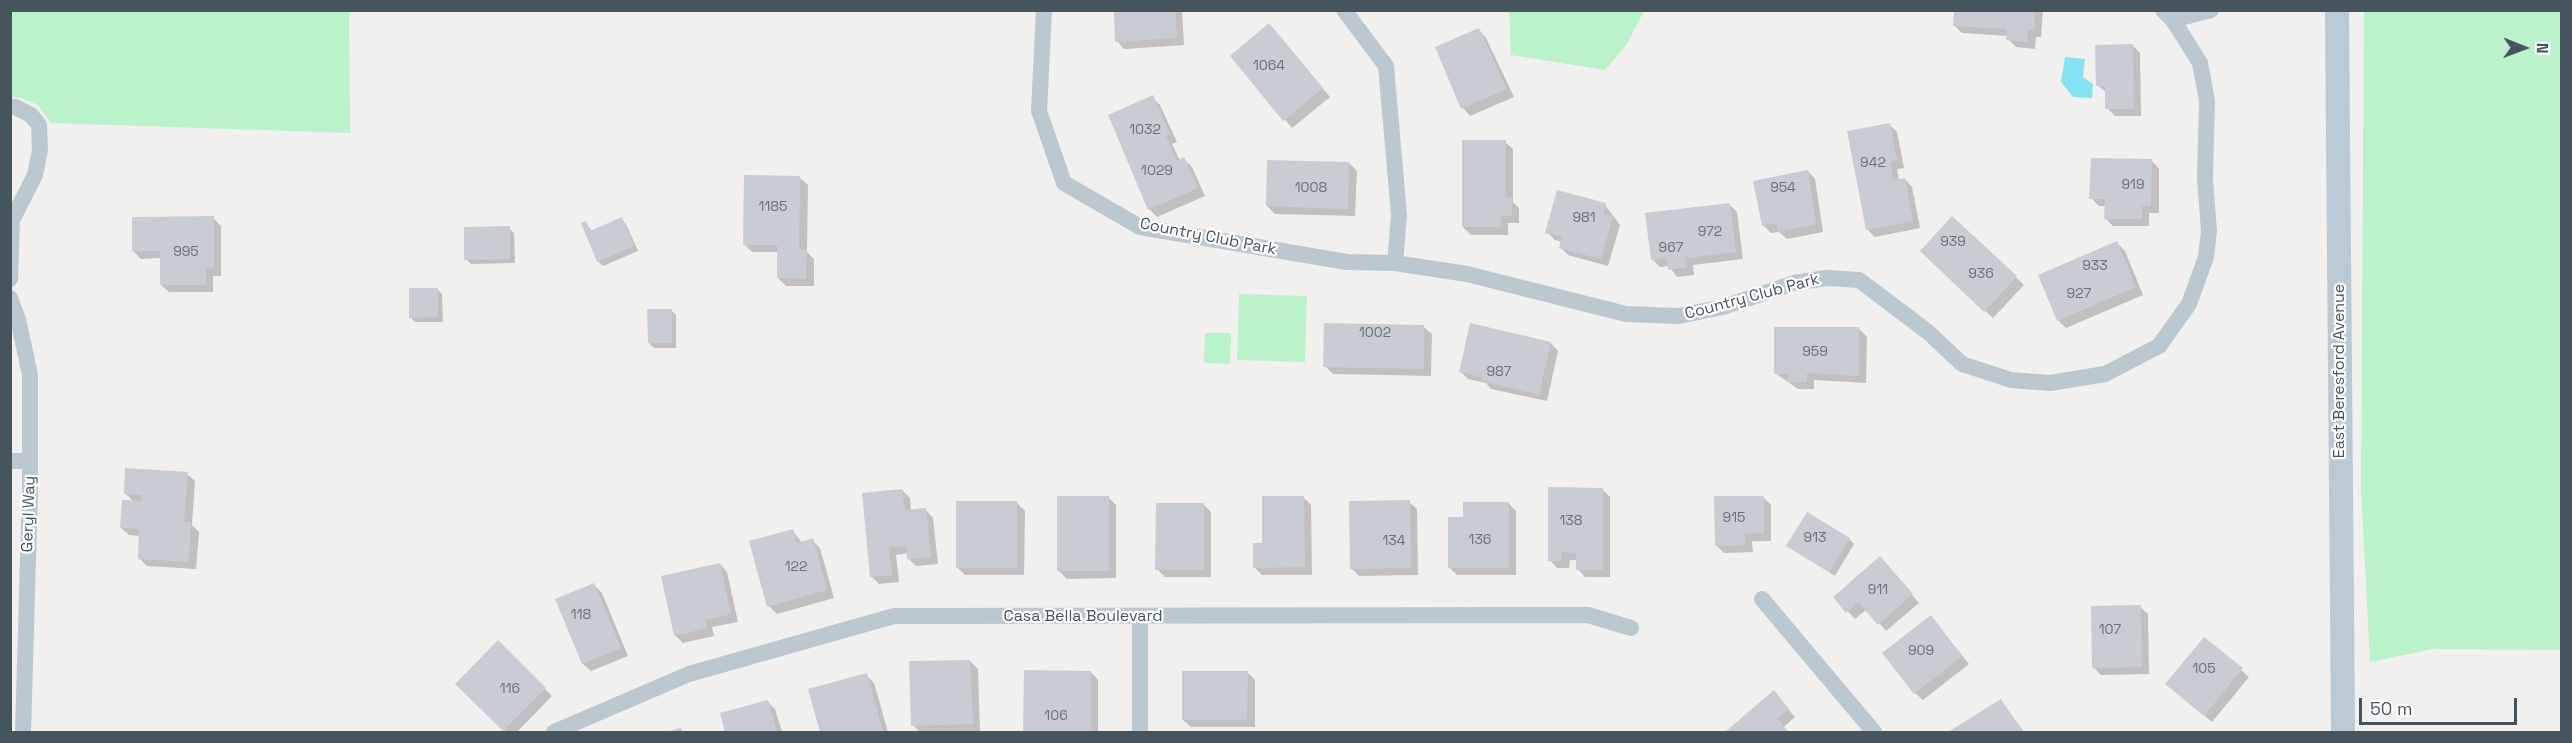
<!DOCTYPE html>
<html>
<head>
<meta charset="utf-8">
<style>
	body { margin:0 }
	#map { position:relative; width:2572px; height:743px; overflow:hidden; background:#f2efef; font-family:"Space Grotesk",sans-serif }
	canvas { display:block }
	.frame { position:absolute; inset:0; border:12px solid #46545e; pointer-events:none }
	.north { position:absolute; left:2494px; top:18px; width:60px; height:60px; -webkit-text-stroke:4px #fff; paint-order:stroke; rotate:91deg; font-size:16px; font-weight:700; line-height:24px; text-align:center; color:#46545e }
	.north::after { content:''; display:block; margin:auto; width:21px; height:27px; background:#46545e; clip-path:polygon(50% 0,100% 100%,50% 72%,0 100%) }
	.scale { position:absolute; left:2359px; top:698px; width:158px; height:27px; box-sizing:border-box; border:3px solid #46545e; border-top:0; padding-left:8px; font-size:18px; line-height:21px; white-space:nowrap; color:#46545e; -webkit-text-stroke:4px #fff; paint-order:stroke }
</style>
</head>
<body>
<div id="map">
<canvas width="2572" height="743"></canvas>
<div class="frame"></div>
<div class="north">N</div>
<div class="scale">50 m</div>
</div>
<script>
const ctx = document.querySelector('canvas').getContext('2d');
ctx.lineJoin = 'round';
function fill(path, color) {
  ctx.fillStyle = color;
  ctx.fill(path, 'evenodd');
}
function shape(rows) {
  const path = new Path2D();
  for (const r of rows) {
    path.moveTo(r[0], r[1]);
    for (let i = 2; i < r.length; i += 2) path.lineTo(r[i], r[i + 1]);
  }
  return path;
}
function stroke(path, color, width, dash) {
  ctx.strokeStyle = color;
  ctx.lineWidth = width;
  ctx.lineCap = dash ? 'butt' : 'round';
  ctx.setLineDash(dash || []);
  ctx.stroke(path);
}
function write(font, color, halo, rows, align = 'center') {
  ctx.font = font + ' "Space Grotesk",sans-serif';
  ctx.lineWidth = 4.5;
  ctx.setLineDash([]);
  ctx.textBaseline = 'middle';
  ctx.strokeStyle = halo;
  ctx.fillStyle = color;
  for (const [text, x, y, turn = 0] of rows) {
    ctx.save();
    ctx.translate(x, y);
    ctx.rotate((+turn || 0) * Math.PI / 180);
    ctx.textAlign = isNaN(turn) ? turn : align;
    if (halo) ctx.strokeText(text, 0, 0);
    ctx.fillText(text, 0, 0);
    ctx.restore();
  }
}
fill(shape([
	[10,11,349,11,350,133,51,123,38,105,21,98,11,97],
	[1509,11,1509,10,1644,11,1627,44,1605,70,1511,55],
	[2364,11,2561,11,2561,650,2433,649,2370,662,2361,488],
	[1239,294,1307,296,1305,362,1237,360],
	[1205,333,1231,333,1230,364,1204,363]
]), '#baf2cc');
fill(shape([
	[2065,57,2085,59,2083,77,2093,84,2092,98,2073,97,2061,82]
]), '#84e3f3');
fill(shape([
	[1115,10,1182,10,1184,45,1124,49,1117,41],
	[1955,10,2043,10,2041,37,2036,37,2035,49,2016,47,2008,39,2008,36,1962,33,1954,25],
	[1479,30,1486,38,1514,97,1470,116,1463,108],
	[1277,33,1330,97,1292,128,1232,57],
	[2133,46,2140,53,2141,116,2115,116,2107,108,2107,93,2097,85],
	[1152,97,1160,105,1177,142,1172,144,1180,161,1184,159,1192,167,1205,196,1157,217,1149,209],
	[1889,124,1897,132,1904,168,1897,169,1899,181,1905,179,1912,187,1920,228,1875,237,1867,229],
	[1505,142,1513,149,1513,202,1519,208,1519,223,1508,223,1508,235,1471,235,1463,227],
	[2152,161,2159,169,2159,213,2149,213,2149,226,2113,226,2105,218,2106,206,2099,206,2091,198],
	[1349,163,1357,171,1355,216,1275,214,1267,206],
	[1808,171,1815,179,1823,232,1787,239,1779,232,1771,233,1763,225],
	[800,178,808,185,807,252,814,259,814,286,786,286,778,278,779,252,752,252,744,244],
	[1729,204,1737,212,1743,259,1693,265,1694,275,1677,277,1669,266,1660,267,1652,259],
	[1605,205,1620,225,1608,266,1568,255,1560,247,1562,242,1555,240,1547,232],
	[213,218,221,226,221,276,213,276,213,292,169,292,161,285,161,258,141,259,133,251],
	[1953,218,2024,285,1993,318,1929,259],
	[621,219,626,224,638,251,603,266,598,261,585,223,592,231],
	[509,228,514,233,515,263,471,264,466,259],
	[2117,243,2125,251,2143,295,2066,328,2058,320],
	[437,289,442,294,443,322,415,322,410,317],
	[671,310,676,315,676,348,654,348,649,343],
	[1424,327,1432,334,1431,376,1333,374,1325,366],
	[1859,329,1867,337,1866,383,1814,380,1814,389,1798,389,1775,373],
	[1551,343,1558,351,1547,401,1491,389,1486,383,1468,379,1460,371],
	[187,474,195,481,192,525,199,532,196,569,147,566,139,558,141,536,129,535,121,528,135,503,125,493],
	[1602,489,1610,497,1610,577,1585,577,1578,569,1578,560,1570,560,1569,568,1557,568,1550,560],
	[902,490,910,498,911,511,926,510,933,518,938,564,916,566,908,558,908,553,896,555,899,582,879,584,872,577],
	[1108,497,1116,505,1116,578,1067,579,1059,571],
	[1763,497,1771,505,1771,541,1752,541,1753,552,1724,553,1716,545],
	[1304,498,1311,505,1312,575,1262,575,1254,567,1264,544],
	[1409,502,1417,509,1418,575,1359,576,1351,568],
	[1017,503,1025,511,1024,575,965,575,957,567],
	[1508,503,1516,511,1516,575,1457,575,1449,567],
	[1203,504,1211,512,1211,577,1165,577,1157,569],
	[793,531,802,543,812,540,820,548,834,598,777,614,769,606],
	[1849,539,1854,544,1835,576,1788,546],
	[720,564,727,572,738,622,712,627,714,636,683,643,675,635],
	[1887,566,1919,603,1886,631,1867,609,1855,619,1835,597],
	[594,585,602,593,628,656,591,671,583,664,557,600],
	[2140,607,2148,614,2149,674,2101,675,2093,667],
	[1931,617,1969,664,1923,700,1915,693],
	[498,643,552,696,517,732,506,732,457,684],
	[970,661,978,669,980,731,920,732,913,725],
	[2241,670,2249,677,2212,722,2175,691],
	[1091,672,1098,680,1098,732,1025,731],
	[1247,672,1255,680,1255,727,1191,727,1183,720],
	[866,675,874,683,888,732,821,732,809,690],
	[1774,693,1795,717,1784,727,1788,732,1727,732],
	[767,701,775,709,782,732,727,732,722,714],
	[2001,701,2024,732,1951,732]
]), '#0003');
fill(shape([
	[1114,10,1175,10,1177,38,1115,42],
	[1954,10,2035,10,2034,30,2028,30,2027,42,2006,40,2007,29,1953,26],
	[1269,23,1323,88,1283,121,1230,56],
	[1479,28,1507,89,1461,109,1435,47],
	[2133,44,2134,109,2105,109,2105,86,2096,86,2095,45],
	[1153,95,1170,134,1166,136,1177,161,1184,157,1198,188,1148,210,1108,115],
	[1890,123,1897,160,1890,162,1893,180,1905,178,1913,221,1866,230,1847,131],
	[1462,140,1506,140,1506,198,1512,198,1512,216,1501,216,1500,227,1462,227],
	[2091,158,2152,159,2151,206,2142,206,2142,219,2104,219,2105,199,2089,199],
	[1267,160,1349,162,1348,209,1266,206],
	[1808,170,1816,224,1778,232,1776,223,1762,226,1753,181],
	[744,175,800,176,799,250,807,250,806,279,777,278,777,245,743,245],
	[1557,190,1606,203,1603,214,1613,216,1601,259,1559,248,1562,237,1545,233],
	[1730,203,1736,252,1686,258,1687,267,1668,270,1666,258,1651,260,1645,213],
	[214,216,214,269,206,268,206,285,160,285,160,251,132,251,132,217],
	[1952,216,2017,276,1984,312,1920,251],
	[622,217,634,246,597,262,581,223,586,221,590,231],
	[510,226,510,259,464,260,464,227],
	[2117,241,2136,287,2057,321,2038,275],
	[409,288,438,288,438,317,409,318],
	[647,309,672,309,672,343,648,343],
	[1324,323,1424,325,1424,369,1323,367],
	[1470,323,1551,342,1539,395,1482,381,1483,377,1459,372],
	[1774,327,1859,327,1859,376,1807,373,1807,382,1788,382,1788,374,1774,374],
	[125,468,188,472,184,522,191,522,189,562,138,559,139,529,120,528,122,500,141,501,141,495,124,494],
	[1548,487,1603,488,1603,570,1576,570,1576,553,1562,552,1562,561,1548,561],
	[902,489,905,510,926,508,931,557,907,559,906,546,889,547,892,575,870,577,862,493],
	[1057,496,1109,496,1109,571,1057,571],
	[1262,496,1304,496,1305,567,1253,568,1253,543,1262,543],
	[1714,496,1764,496,1764,533,1745,534,1745,545,1715,546],
	[1410,500,1411,568,1350,569,1349,501],
	[956,501,1017,501,1017,568,956,568],
	[1463,502,1509,502,1509,568,1448,568,1448,517,1463,517],
	[1156,503,1204,503,1204,570,1155,570],
	[1807,512,1850,538,1829,572,1786,546],
	[793,529,797,543,813,538,827,590,767,607,749,541],
	[1880,556,1913,594,1878,625,1858,602,1846,613,1833,597],
	[720,563,731,614,705,620,707,628,674,636,661,576],
	[594,583,621,648,582,664,555,599],
	[2141,605,2142,667,2092,668,2091,606],
	[1931,615,1962,656,1914,694,1882,653],
	[2204,637,2243,668,2204,716,2165,684],
	[498,640,546,688,503,731,455,684],
	[970,660,973,724,911,726,909,661],
	[1024,670,1091,671,1091,732,1023,732],
	[1182,671,1248,671,1247,720,1182,720],
	[867,673,883,732,820,732,808,689],
	[1774,690,1789,709,1777,718,1788,732,1725,732],
	[2001,699,2023,732,1948,732],
	[768,700,777,732,725,732,720,713],
	[681,728,683,732,666,732]
]), '#c9ccd2');
stroke(shape([
	[1044,10,1039,111,1064,183,1140,227,1347,262,1395,263,1467,274,1626,314,1679,316,1723,307,1794,283,1826,278,1859,280,1928,332,1962,364,2011,380,2050,383,2105,374,2159,346,2189,304,2206,257,2209,231,2205,179,2207,101,2200,63,2173,20],
	[1344,10,1386,66,1399,215,1395,263],
	[2163,10,2173,20,2211,10],
	[10,107,15,107,31,115,39,125,40,150,35,175,12,220,10,279],
	[10,298,18,319,30,375,30,491,23,732],
	[10,461,30,461],
	[1762,599,1874,732],
	[554,732,689,674,894,616,1588,615,1631,628],
	[1140,732,1140,617]
]), '#bcc8cf', 16);
stroke(shape([
	[2337,10,2343,732]
]), '#bbc9d4', 24);
write('14px', '#67727b', null, [
	["1064",1269,66],
	["1032",1145,130],
	["942",1873,163],
	["1029",1157,171],
	["919",2133,185],
	["1008",1311,188],
	["954",1783,188],
	["1185",773,207],
	["981",1584,218],
	["972",1710,232],
	["939",1953,242],
	["967",1671,248],
	["995",186,252],
	["933",2095,266],
	["936",1981,274],
	["927",2079,294],
	["1002",1375,333],
	["959",1815,352],
	["987",1499,372],
	["915",1734,518],
	["138",1571,521],
	["913",1815,538],
	["136",1480,540],
	["134",1394,541],
	["122",796,567],
	["911",1878,590],
	["118",581,615],
	["107",2110,630],
	["909",1921,651],
	["105",2204,669],
	["116",510,689],
	["106",1056,716]
]);
write('16px', '#46545e', '#fff', [
	["Country Club Park",1208,237,11],
	["Country Club Park",1752,297,-15],
	["East Beresford Avenue",2340,371,-90],
	["Geryl Way",29,514,-88],
	["Casa Bella Boulevard",1083,617]
]);
</script>
</body>
</html>
